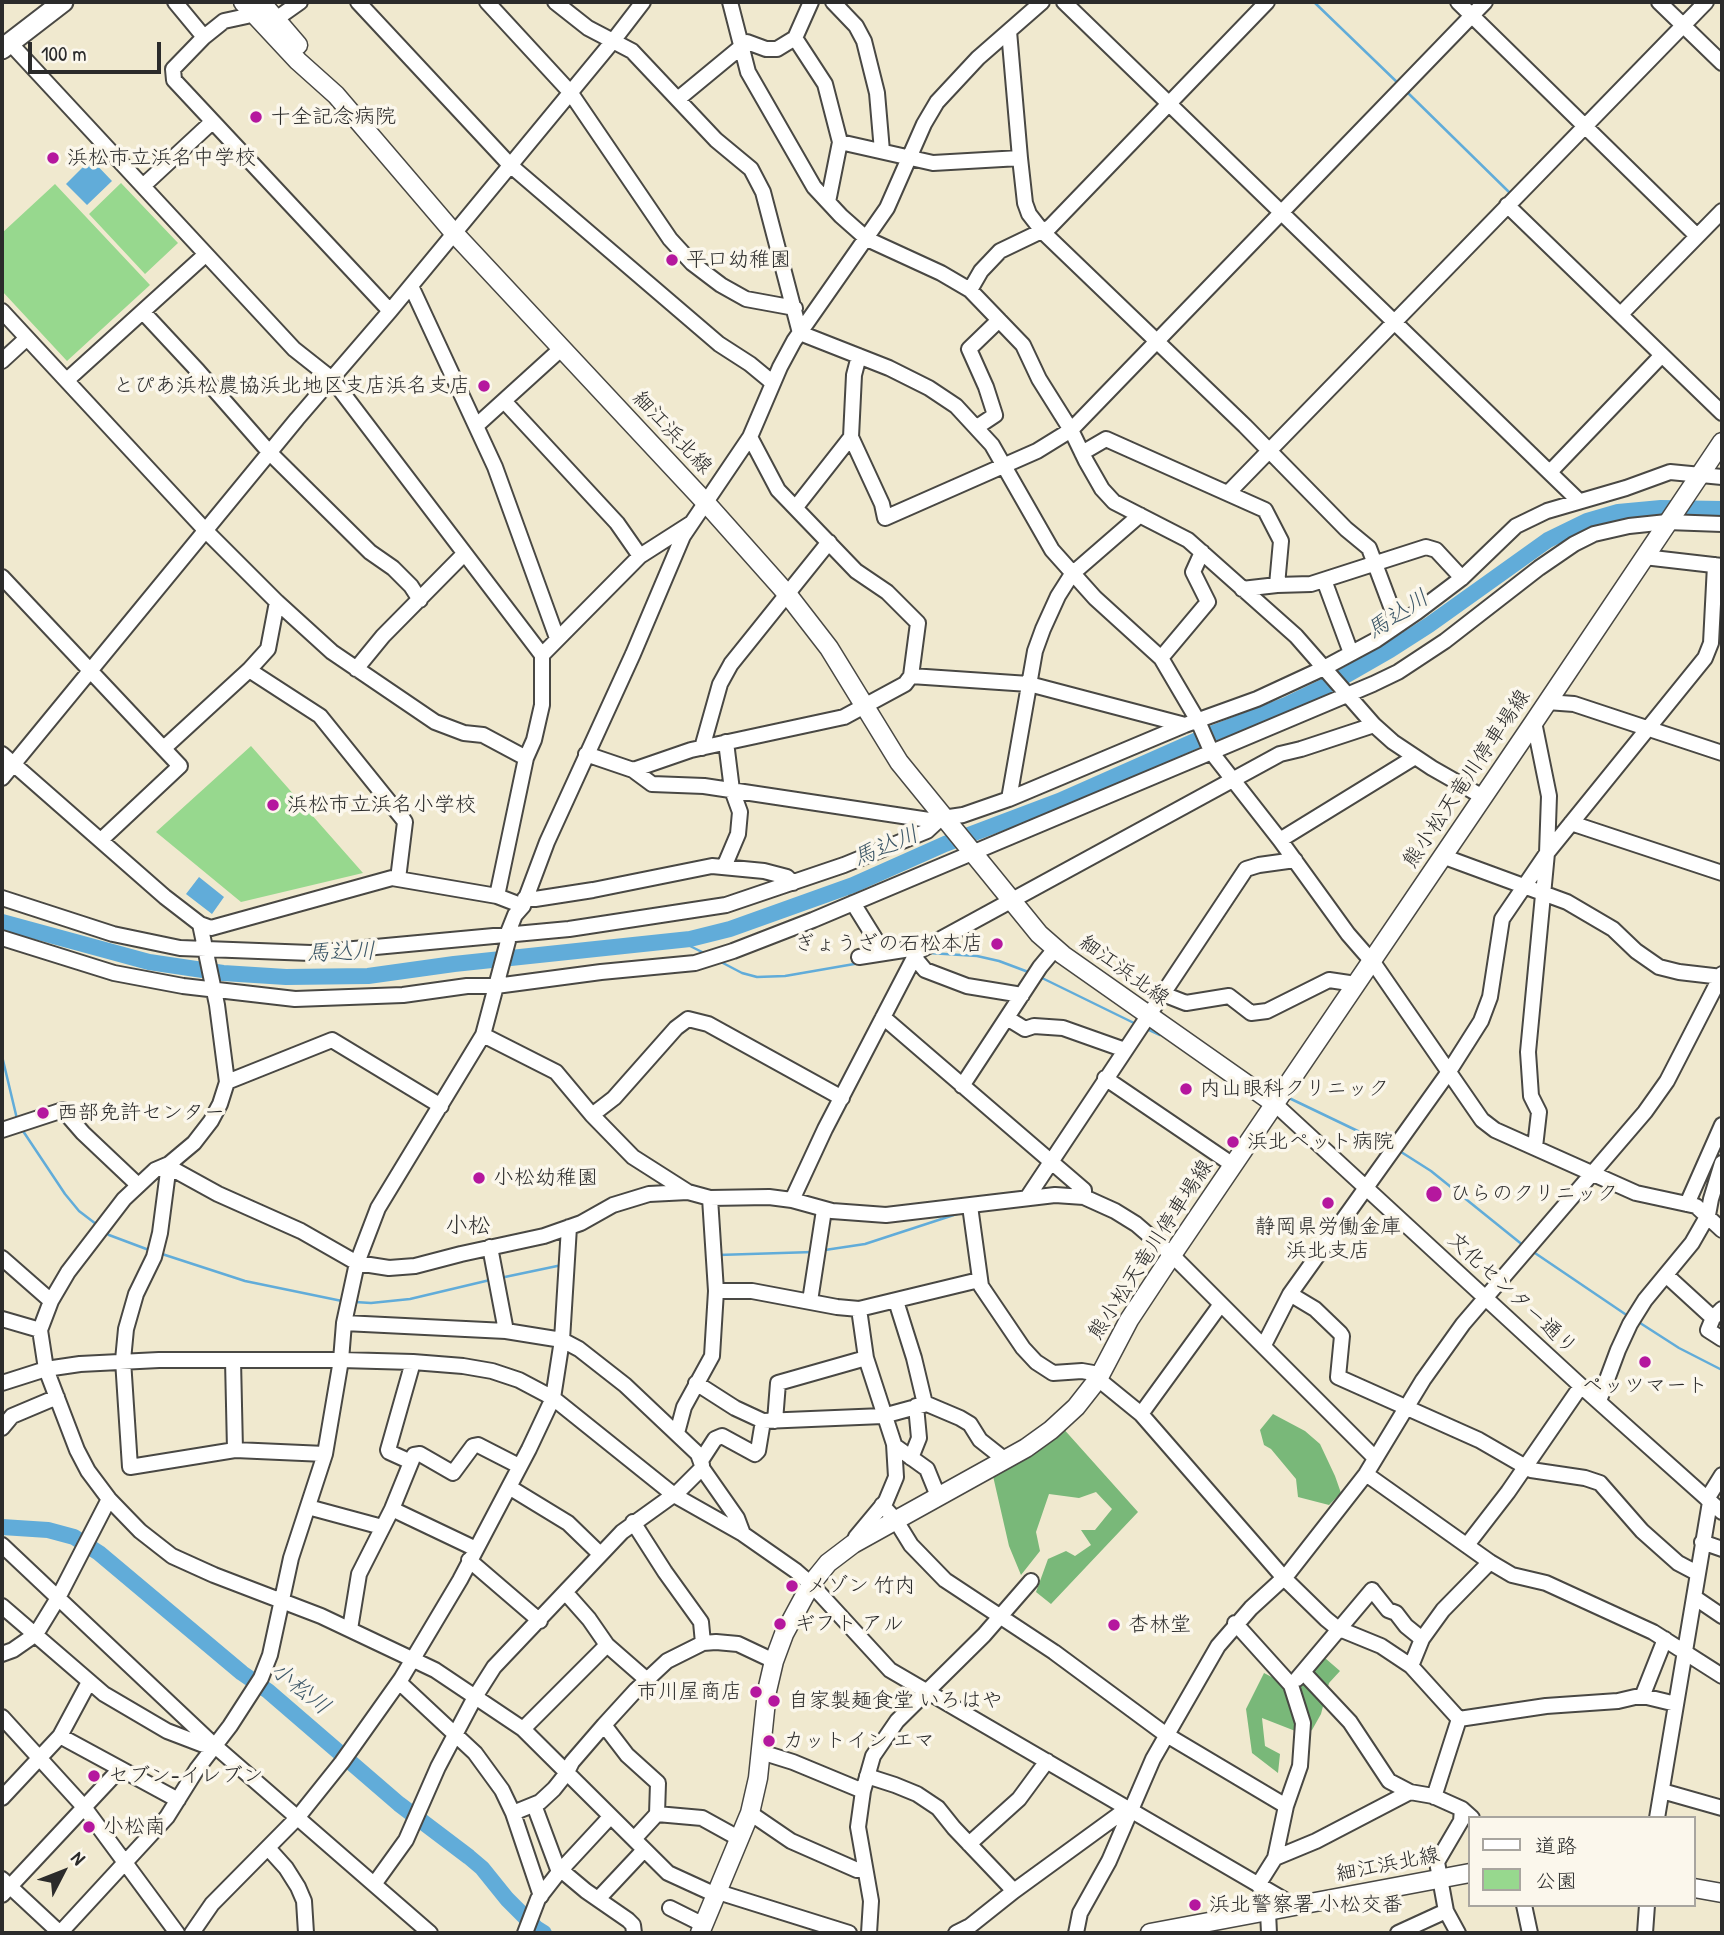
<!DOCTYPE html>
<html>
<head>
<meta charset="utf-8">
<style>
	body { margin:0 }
	#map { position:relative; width:1724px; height:1935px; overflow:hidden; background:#f0e9cf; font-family:"Patrick Hand","Klee One",sans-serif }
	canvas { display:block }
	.frame { position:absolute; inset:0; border:4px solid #2b2b2b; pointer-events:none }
	.legend { position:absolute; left:1468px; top:1816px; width:228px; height:91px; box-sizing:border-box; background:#fbf7ec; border:2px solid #a8a59f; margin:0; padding:9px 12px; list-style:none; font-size:21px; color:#2b2b2b }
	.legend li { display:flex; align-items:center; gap:14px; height:35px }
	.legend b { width:35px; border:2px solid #a8a59f }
	.north { position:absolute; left:28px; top:1837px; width:70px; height:70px; -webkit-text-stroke:5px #fbf7ec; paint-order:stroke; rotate:48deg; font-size:19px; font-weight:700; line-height:28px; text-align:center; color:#2b2b2b }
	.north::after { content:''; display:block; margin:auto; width:24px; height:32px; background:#2b2b2b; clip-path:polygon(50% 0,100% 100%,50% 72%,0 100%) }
	.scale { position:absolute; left:28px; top:42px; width:133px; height:32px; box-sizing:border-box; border:4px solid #2b2b2b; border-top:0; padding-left:9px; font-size:21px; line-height:24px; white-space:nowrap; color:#2b2b2b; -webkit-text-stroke:5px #fbf7ec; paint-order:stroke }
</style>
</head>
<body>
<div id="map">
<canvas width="1724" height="1935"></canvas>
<div class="frame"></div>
<ul class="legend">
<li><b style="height:9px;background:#fff"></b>道路</li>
<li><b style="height:19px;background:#97d88e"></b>公園</li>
</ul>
<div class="north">N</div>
<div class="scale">100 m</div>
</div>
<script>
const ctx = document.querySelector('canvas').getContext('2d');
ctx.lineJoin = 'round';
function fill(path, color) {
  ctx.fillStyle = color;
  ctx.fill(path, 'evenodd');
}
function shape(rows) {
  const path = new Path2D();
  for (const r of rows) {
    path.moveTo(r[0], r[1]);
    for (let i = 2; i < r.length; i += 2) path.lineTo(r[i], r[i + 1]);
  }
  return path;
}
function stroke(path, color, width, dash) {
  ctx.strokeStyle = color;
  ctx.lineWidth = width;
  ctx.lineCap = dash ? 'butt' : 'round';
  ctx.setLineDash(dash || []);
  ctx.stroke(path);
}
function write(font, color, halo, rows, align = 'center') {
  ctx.font = font + ' "Patrick Hand","Klee One",sans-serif';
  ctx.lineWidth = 7;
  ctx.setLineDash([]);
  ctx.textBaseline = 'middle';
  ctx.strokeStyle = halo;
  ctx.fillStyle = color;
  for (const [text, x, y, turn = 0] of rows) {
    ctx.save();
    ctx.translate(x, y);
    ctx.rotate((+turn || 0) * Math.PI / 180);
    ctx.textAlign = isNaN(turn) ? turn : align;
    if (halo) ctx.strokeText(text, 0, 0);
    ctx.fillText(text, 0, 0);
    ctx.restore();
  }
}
fill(shape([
	[121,183,178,243,145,274,89,214],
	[55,184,150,285,67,361,2,291,2,233],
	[251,746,363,873,241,902,156,832]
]), '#97d88e');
fill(shape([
	[1273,1414,1305,1431,1320,1444,1335,1476,1341,1493,1329,1505,1298,1497,1296,1479,1271,1449,1264,1445,1260,1430],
	[1061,1426,1138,1512,1051,1604,1036,1592,1048,1559,1066,1551,1075,1556,1091,1545,1081,1530,1095,1530,1112,1509,1096,1492,1079,1498,1049,1494,1036,1532,1040,1551,1021,1575,1009,1546,993,1476],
	[1317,1658,1325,1658,1340,1671,1329,1683,1321,1714,1312,1730,1303,1734,1262,1718,1265,1746,1280,1754,1278,1773,1252,1753,1246,1709,1264,1673,1293,1688]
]), '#79b879');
fill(shape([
	[91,159,112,181,87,205,66,184],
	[199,877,224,897,212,914,186,894]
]), '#61acd9');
stroke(shape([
	[1314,2,1400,85],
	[1407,92,1512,195],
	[678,940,704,953],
	[929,953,977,956,999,961,1031,973],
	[721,962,742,973,757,977,785,976,860,963],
	[1040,977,1138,1025],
	[1147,1029,1160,1035],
	[2,1056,17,1119],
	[1289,1098,1389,1146],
	[21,1128,65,1194,79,1211,96,1224],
	[1398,1150,1431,1171,1524,1246],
	[104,1231,109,1235,149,1250],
	[825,1250,865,1244,963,1212],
	[1532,1251,1628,1316],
	[159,1253,245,1281,342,1301],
	[718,1255,813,1252],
	[500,1278,562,1265],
	[355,1302,371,1303,410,1299,490,1280],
	[1637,1321,1679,1348,1722,1370]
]), '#61acd9', 2.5);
stroke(shape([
	[2,922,149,962,223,973,286,977,368,976,454,964,690,939,730,929,853,885,945,844,1059,801,1206,736,1286,705,1336,681,1390,650,1429,625,1548,540,1587,521,1618,512,1661,508,1722,509],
	[2,1527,48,1530,74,1537,99,1553,242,1673,268,1691,399,1804,469,1857,482,1868,507,1899,536,1928,544,1933]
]), '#61acd9', 16);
const minor = shape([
	[175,2,204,37],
	[358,2,510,165,719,344,750,364,773,383],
	[487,2,570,92,670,239,692,263,721,285,746,299,795,308],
	[555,2,588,28,632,51,716,140,751,169,763,192,800,333,889,368,929,388,956,406,992,445,1052,550,1095,598,1161,658,1198,721,1212,753,1280,840,1348,934,1375,965,1482,1120,1495,1130,1636,1193,1696,1206,1722,1230],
	[730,2,748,72,814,187,841,216,867,239,941,273,970,290,1023,345,1039,379,1071,430,1086,461,1102,489,1114,502,1188,540,1296,636,1374,725,1393,742,1432,768,1483,797],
	[833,2,856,26,864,41,877,93,882,151],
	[1064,2,1578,500],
	[1458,2,1697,236],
	[1659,2,1722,63],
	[251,11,247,16,224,21,204,37,173,69,174,80,390,311],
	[276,19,300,2],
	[1009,31,1020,158,1025,203,1029,214,1043,232,1245,426,1346,529,1369,548,1398,625],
	[795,38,825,84,840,142,828,202],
	[10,43,294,349,332,379,542,655,542,705,534,740,526,758,497,896],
	[678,99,747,42,766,49,777,49,795,38,811,2],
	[840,142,933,163,1020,158],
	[143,186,212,122],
	[1507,205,1722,413],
	[411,286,495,467,557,638],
	[970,290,981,271,1000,251,1050,227,1267,2],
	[2,311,206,531,277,602,332,652,435,722,464,733,483,735,526,758],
	[143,312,198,371,270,453,370,552,393,568,411,586,420,600],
	[1621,314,1722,211],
	[859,356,854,375,851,437,882,504,885,518,1037,451,1071,430,1485,2],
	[2,361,27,338],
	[67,380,205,255],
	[504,401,617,523,640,556],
	[476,426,562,348],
	[977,427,995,415,986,387,969,349,999,320],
	[1082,453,1106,439,1265,510,1281,541,1277,585],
	[1550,472,1662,355],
	[1228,493,1706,2],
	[796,507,851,437],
	[1644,557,1722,566],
	[2,577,180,766,101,840],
	[1324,580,1351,653],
	[1242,589,1277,585,1311,584,1426,547,1436,550,1462,578],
	[542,655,640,556,690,524],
	[1161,658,1208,602,1193,572,1202,552],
	[356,669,383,636,464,554],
	[249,670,320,716,403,819,405,822,398,879],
	[911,676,1029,684,1185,725],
	[1547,702,1574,704,1722,753],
	[1534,722,1549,796,1547,853,1528,1052,1531,1096,1539,1112,1535,1147],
	[164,748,249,670,268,649,277,602],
	[702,748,720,684,731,664,829,542],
	[2,754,165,897,200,924,211,928,392,878,497,896,523,906],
	[586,754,633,770,691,750,844,717,905,684,911,676,918,623,887,592,856,571,778,490,750,437],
	[633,770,652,784,704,786,929,820,963,815,1009,799,1185,725,1257,699,1324,668,1376,640,1417,612,1462,578,1516,526,1547,511,1626,488,1670,472,1722,477],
	[2,778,297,419,390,311,613,41,643,2],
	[1009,799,1035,651,1043,629,1058,596,1072,574,1140,515],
	[1571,823,1722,873],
	[1280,840,1415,757],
	[1442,856,1567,902,1613,929,1636,951,1659,967,1679,972,1722,977],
	[724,867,738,834,740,812,732,790,726,742],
	[2,898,113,934,180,948,311,953,569,929,726,905,844,865,927,831,941,818],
	[525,898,535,899,593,890,712,866,764,871,787,877,793,883],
	[853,903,884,953],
	[200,924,217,1005,227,1082,220,1104,211,1121,194,1143,169,1164,155,1170,124,1199,68,1272,51,1301,40,1330,46,1369,77,1450,88,1471,109,1499,140,1531,172,1556,214,1575,321,1616,435,1670,523,1729,668,1873,716,1895],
	[2,938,114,973,183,986,295,999,403,995,467,986,496,986,601,972,695,963,733,951,813,920,1373,684,1398,672,1445,641,1539,568,1574,544,1594,534,1629,526,1667,522,1722,524],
	[859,957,923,947],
	[915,958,925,970,967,986,1022,995],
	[1163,994,1186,1003,1229,996,1251,1013,1267,1011,1329,980,1356,984],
	[883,1017,1084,1190,1084,1197],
	[1007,1018,1025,1029,1034,1026,1063,1028,1125,1050],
	[483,1035,556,1072,592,1115,633,1157,688,1192,710,1198,769,1197,792,1200,832,1211,886,1215,1055,1195,1084,1197,1115,1211,1136,1224,1172,1255,1375,1458],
	[1105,1078,1233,1165],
	[227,1082,332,1040,441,1106],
	[962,1086,1040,967,1055,949],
	[1275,1104,1581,1386,1722,1512],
	[592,1115,614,1098,676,1028,688,1019,708,1024,842,1098],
	[2,1130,63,1110,83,1133,138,1185],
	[169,1164,160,1233,154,1257,136,1294,126,1329,123,1360,130,1467,235,1450,325,1454],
	[169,1167,218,1194,301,1231,357,1263,389,1268,415,1266,461,1254,544,1236,581,1223,613,1205,649,1194,688,1192],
	[1027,1198,1246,869,1259,865,1295,860],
	[792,1200,825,1129,917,952,1280,754,1301,749,1374,725],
	[1687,1204,1722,1125],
	[970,1206,981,1286,1023,1348,1036,1362,1053,1373,1082,1371,1099,1374],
	[490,1247,506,1331],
	[2,1258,51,1301],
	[1666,1275,1713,1318],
	[716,1291,752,1291,837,1307,859,1309,979,1280],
	[1290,1294,1315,1309,1340,1333,1342,1336,1338,1377,1479,1440,1531,1470,1585,1478,1600,1483,1642,1531,1678,1563,1697,1573],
	[810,1301,824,1210],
	[896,1301,914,1358,925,1404],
	[1722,1309,1713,1318,1708,1330,1722,1339],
	[2,1319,40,1330],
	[344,1323,506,1331,562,1340,579,1349,625,1385,698,1454,702,1465,702,1468,679,1491,622,1532,494,1667,475,1697,438,1767,406,1840,375,1883],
	[1264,1345,1290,1294,1448,1073,1481,1021,1490,997,1502,919,1547,853,1705,658,1711,643,1715,565],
	[233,1360,235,1450],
	[1098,1379,1141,1414,1284,1578,1326,1619,1337,1628,1381,1646,1411,1666,1459,1719,1546,1706,1618,1701,1635,1697,1647,1697,1676,1704],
	[2,1383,46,1369,80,1364,159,1360,341,1360,413,1362,463,1366,492,1371,519,1380,553,1398,674,1495,743,1534,796,1571,811,1584,890,1670,1295,1906],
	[696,1383,735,1408,763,1421,883,1416,927,1404,960,1418,970,1424,980,1440,1004,1459],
	[1599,1401,1618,1350,1630,1324,1645,1300,1692,1243,1708,1215,1711,1199,1722,1163],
	[1141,1414,1221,1304],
	[775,1421,778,1383,866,1358],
	[2,1428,12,1416,57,1397],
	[677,1433,684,1407,712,1356,716,1291,710,1198],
	[895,1446,927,1469,938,1496],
	[911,1458,919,1438,916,1406],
	[702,1459,715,1439,722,1436,755,1454,758,1451,763,1421],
	[411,1462,389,1452,388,1450,413,1362],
	[702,1468,737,1518,743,1534],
	[1366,1474,1490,1562,1512,1575,1546,1583,1653,1632,1722,1676],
	[509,1487,568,1523,600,1554],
	[1707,1499,1722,1475],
	[882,1505,895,1519,911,1545,945,1580,1054,1652,1165,1734,1286,1806],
	[308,1507,382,1527],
	[392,1509,476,1549],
	[633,1522,665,1572,701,1622,703,1643],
	[1702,1542,1722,1549],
	[853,1544,856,1537,886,1501,896,1477,894,1444,866,1358,859,1309],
	[2,1545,215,1746,430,1933],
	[1467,1545,1508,1492,1581,1386],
	[469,1560,540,1621],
	[566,1593,589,1619,607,1645,647,1680],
	[1694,1597,1722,1616],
	[2,1606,104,1694,167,1731,201,1744,213,1746],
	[1235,1623,1291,1685,1303,1723,1300,1766,1286,1806,1275,1858,1258,1885],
	[350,1629,359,1574,392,1509,414,1455,420,1454,453,1473,473,1446,478,1445,519,1466],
	[2,1654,13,1650,36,1634,58,1598,109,1499],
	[1411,1666,1422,1639,1443,1610,1490,1562],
	[1303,1672,1350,1722,1389,1781,1410,1792,1433,1796,1462,1809,1472,1818],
	[1297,1679,1372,1590,1388,1610,1396,1613,1406,1626,1422,1639],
	[399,1682,475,1753,502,1790,513,1813,541,1896],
	[1642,1697,1665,1639],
	[2,1717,84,1807,177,1933],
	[604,1725,627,1755,658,1783,657,1814,634,1839],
	[523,1729,607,1645],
	[60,1736,178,1800],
	[761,1752,793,1762,863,1791],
	[867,1776,895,1785,917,1794,938,1808,954,1828,1014,1891],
	[1662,1791,1722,1808],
	[1434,1797,1459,1719],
	[2,1798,60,1736,89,1682],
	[534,1805,559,1872],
	[513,1813,540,1802,554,1789,566,1774,572,1762,604,1725,636,1690,667,1661,703,1643,716,1642,738,1644,774,1661],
	[750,1813,791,1841,857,1870,865,1870],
	[657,1814,702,1818,740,1839],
	[1657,1818,1710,1502],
	[969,1844,1019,1799,1047,1761],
	[268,1848,286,1868,298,1887,304,1901,306,1933],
	[1275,1858,1316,1841,1410,1792],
	[561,1870,586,1891,628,1920,633,1925,634,1933],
	[2,1879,60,1933],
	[718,1892,849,1933],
	[2,1895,120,1769],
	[598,1899,644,1850],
	[1524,1905,1530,1933],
	[670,1908,704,1925],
	[1268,1912,1269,1933],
	[60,1933,167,1817,197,1769,230,1726,261,1678,270,1655,291,1558,325,1454,341,1360,344,1323,357,1263,378,1208,483,1035,508,941,507,935,515,915,523,906,547,842,633,654,683,536,750,437,780,367,794,341,887,208,924,124,937,102,978,58,1042,2],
	[192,1933,212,1904,298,1817,342,1762,401,1679,460,1580,529,1449,553,1398,562,1340,569,1227],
	[525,1933,538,1899,559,1872,610,1817],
	[869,1933,871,1901,858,1827,863,1791,873,1756,897,1721,984,1635,1031,1581],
	[956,1933,970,1926,1014,1891,1128,1808],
	[1076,1933,1080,1913,1109,1861,1153,1759,1218,1646,1251,1608,1287,1575,1366,1474,1423,1380,1463,1324,1645,1112,1667,1081,1722,974],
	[1398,1933,1446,1911],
	[1458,1933,1446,1911,1437,1862,1461,1821,1462,1809],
	[1645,1933,1647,1905]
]);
const major = shape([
	[243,2,298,61,336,95,454,233,707,504,788,595,829,648,899,762,1039,934,1063,955,1275,1104],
	[261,2,298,45],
	[1694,1888,1722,1893],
	[700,1933,750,1813,758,1778,767,1691,774,1661,784,1634,811,1584,828,1563,853,1544,1026,1448,1051,1430,1076,1407,1098,1379,1129,1320,1172,1255,1534,722,1722,442],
	[1150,1933,1470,1873]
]);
const highway = shape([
	[2,49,63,2]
]);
stroke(minor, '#494844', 18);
stroke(major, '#494844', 21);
stroke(highway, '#494844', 23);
stroke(minor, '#fff', 14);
stroke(major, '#fff', 18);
stroke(highway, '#fff', 19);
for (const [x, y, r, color] of [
	[256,117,7,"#b5179e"],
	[53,158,7,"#b5179e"],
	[672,260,7,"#b5179e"],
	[484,386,7,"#b5179e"],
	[273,805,7,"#b5179e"],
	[997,944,7,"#b5179e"],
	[1186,1089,7,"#b5179e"],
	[43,1113,7,"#b5179e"],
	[1233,1142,7,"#b5179e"],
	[479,1178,7,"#b5179e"],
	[1434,1194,9,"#b5179e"],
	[1328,1203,7,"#b5179e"],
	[1645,1362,7,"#b5179e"],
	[792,1586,7,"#b5179e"],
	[780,1624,7,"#b5179e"],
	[1114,1625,7,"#b5179e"],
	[756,1692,7,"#b5179e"],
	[774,1701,7,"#b5179e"],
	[769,1741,7,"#b5179e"],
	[94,1776,7,"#b5179e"],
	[89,1827,7,"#b5179e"],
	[1195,1905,7,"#b5179e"]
]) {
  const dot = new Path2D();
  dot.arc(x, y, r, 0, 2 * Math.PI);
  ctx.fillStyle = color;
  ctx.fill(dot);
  stroke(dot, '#fbf7ec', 2.5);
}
write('21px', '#2b2b2b', '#fbf7ec', [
	["十全記念病院",270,117],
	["浜松市立浜名中学校",67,158],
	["平口幼稚園",686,260],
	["とぴあ浜松農協浜北地区支店浜名支店",470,386,"right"],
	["浜松市立浜名小学校",287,805],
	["ぎょうざの石松本店",983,944,"right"],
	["内山眼科クリニック",1200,1089],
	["西部免許センター",57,1113],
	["浜北ペット病院",1247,1142],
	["小松幼稚園",493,1178],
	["ひらのクリニック",1450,1194],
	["静岡県労働金庫",1328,1227,"center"],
	["浜北支店",1328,1251,"center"],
	["ペッツマート",1645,1386,"center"],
	["メゾン 竹内",806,1586],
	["ギフト アル",794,1624],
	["杏林堂",1128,1625],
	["市川屋商店",742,1692,"right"],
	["自家製麺食堂 いろはや",788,1701],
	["カットイン エマ",783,1741],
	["セブン-イレブン",108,1776],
	["小松南",103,1827],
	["浜北警察署 小松交番",1209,1905]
], 'left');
write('21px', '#2b2b2b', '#fbf7ec', [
	["細江浜北線",672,433,47],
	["熊小松天竜川停車場線",1467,779,-56],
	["細江浜北線",1124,971,36],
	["熊小松天竜川停車場線",1151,1250,-57],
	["文化センター通り",1512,1294,43],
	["細江浜北線",1388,1865,-11]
]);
write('italic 23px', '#3e5868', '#fbf7ec', [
	["馬込川",1398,615,-33],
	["馬込川",886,847,-23],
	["馬込川",341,953,-2],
	["小松川",300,1689,39]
]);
write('23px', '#2b2b2b', '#fbf7ec', [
	["小松",468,1227]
]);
</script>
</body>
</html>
